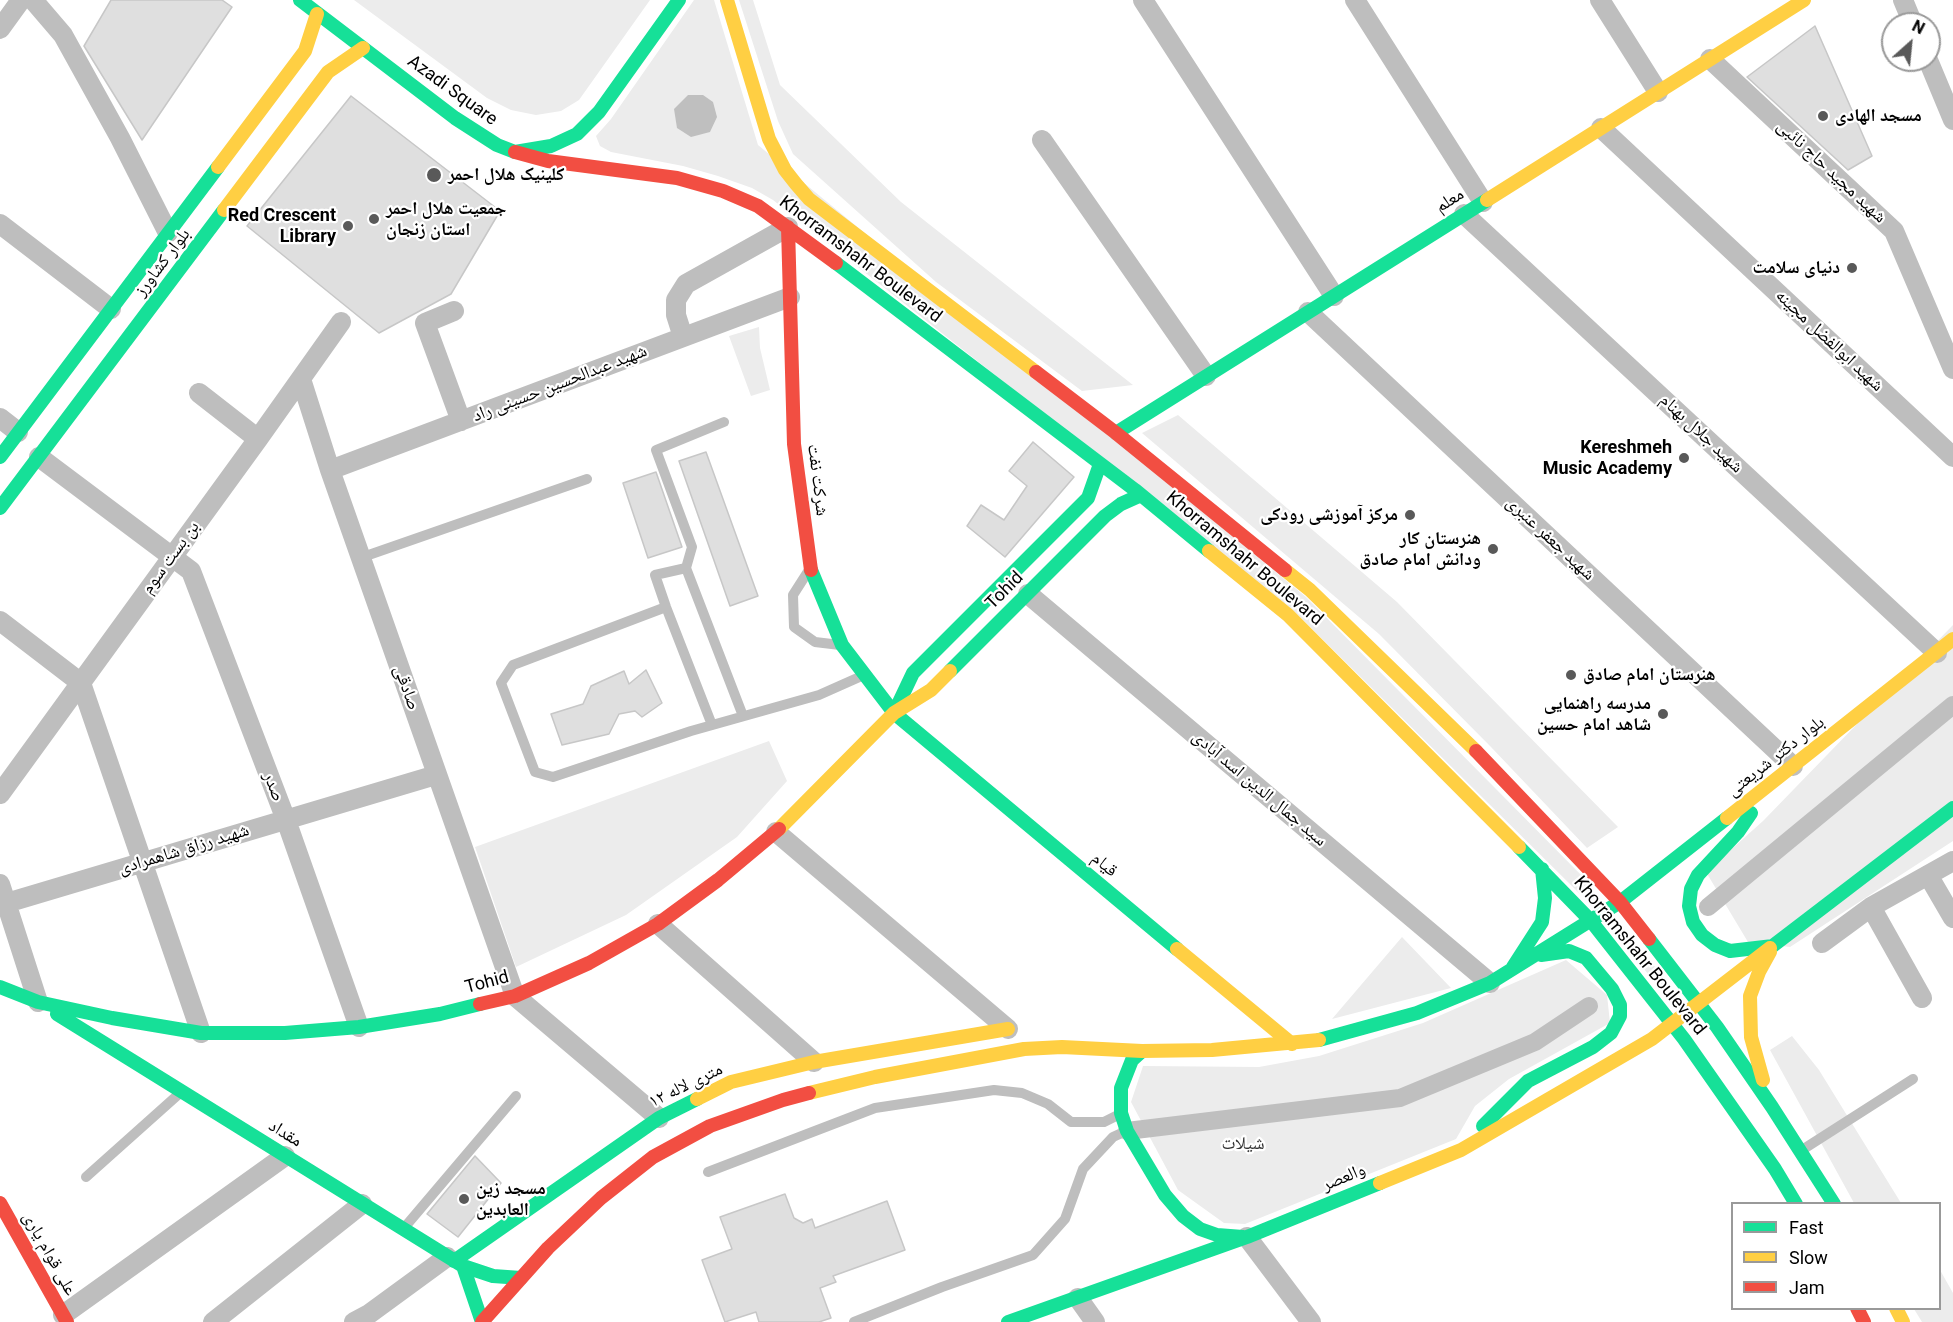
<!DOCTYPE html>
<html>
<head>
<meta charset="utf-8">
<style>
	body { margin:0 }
	#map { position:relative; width:1953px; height:1322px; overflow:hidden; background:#fff; font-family:Roboto,sans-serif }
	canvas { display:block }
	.legend { position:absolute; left:1731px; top:1202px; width:210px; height:108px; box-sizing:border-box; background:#fff; border:2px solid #999; margin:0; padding:8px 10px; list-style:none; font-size:18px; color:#000 }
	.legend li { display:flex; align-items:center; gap:12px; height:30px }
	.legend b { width:30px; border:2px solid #999 }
	.north { position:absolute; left:1881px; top:12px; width:60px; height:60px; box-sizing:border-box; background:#fff; border:2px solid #999; border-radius:50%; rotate:27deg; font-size:16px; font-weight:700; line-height:24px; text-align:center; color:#000 }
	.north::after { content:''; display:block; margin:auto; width:21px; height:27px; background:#595959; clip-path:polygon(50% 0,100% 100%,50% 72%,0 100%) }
</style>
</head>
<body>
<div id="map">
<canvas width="1953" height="1322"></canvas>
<ul class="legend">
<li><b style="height:8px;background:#16e098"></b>Fast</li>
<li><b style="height:8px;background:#ffcf43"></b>Slow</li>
<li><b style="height:8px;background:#f24e42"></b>Jam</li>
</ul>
<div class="north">N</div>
</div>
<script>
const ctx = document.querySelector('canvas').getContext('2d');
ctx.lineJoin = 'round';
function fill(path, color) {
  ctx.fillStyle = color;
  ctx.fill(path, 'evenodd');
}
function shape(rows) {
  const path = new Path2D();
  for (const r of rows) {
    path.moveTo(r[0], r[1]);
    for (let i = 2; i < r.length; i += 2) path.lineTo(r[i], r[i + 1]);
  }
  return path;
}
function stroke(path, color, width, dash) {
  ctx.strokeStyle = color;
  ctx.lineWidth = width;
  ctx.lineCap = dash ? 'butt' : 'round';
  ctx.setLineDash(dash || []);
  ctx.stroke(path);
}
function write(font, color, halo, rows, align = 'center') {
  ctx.font = font + ' Roboto,"Noto Naskh Arabic",sans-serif';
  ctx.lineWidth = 4.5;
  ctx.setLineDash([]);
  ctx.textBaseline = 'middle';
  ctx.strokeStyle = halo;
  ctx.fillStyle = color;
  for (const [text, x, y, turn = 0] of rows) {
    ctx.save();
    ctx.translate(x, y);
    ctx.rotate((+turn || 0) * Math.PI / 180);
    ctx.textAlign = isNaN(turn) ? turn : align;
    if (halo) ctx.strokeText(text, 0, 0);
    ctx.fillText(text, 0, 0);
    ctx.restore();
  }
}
fill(shape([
	[354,0,650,0,579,100,561,111,536,115,511,110,487,98],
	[694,0,714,0,758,145,1306,597,1590,884,1589,894,1580,894,1292,609,773,200,752,188,718,176,683,166,611,152,600,146,596,136,611,119],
	[739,0,753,0,780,85,901,202,1133,385,1082,391,936,282,793,154,778,121],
	[759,327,760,348,770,390,751,396,729,336],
	[1178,415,1397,602,1618,827,1587,848,1491,747,1379,634,1142,433],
	[1953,625,1953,841,1790,947,1748,942,1706,872,1763,821],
	[769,741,787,781,737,837,626,915,516,967,475,847],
	[1621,925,1676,993,1670,995,1662,992,1616,933],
	[1402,937,1451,988,1332,1019],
	[1566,960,1607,995,1610,1023,1509,1079,1475,1106,1456,1139,1245,1224,1224,1223,1178,1190,1131,1102,1143,1066,1259,1067,1319,1056,1423,1023],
	[1792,1036,1819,1070,1901,1203,1854,1203,1770,1050],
	[1940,1270,1953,1293,1953,1322,1922,1322,1914,1309,1940,1308]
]), '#ececec');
fill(shape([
	[688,95,703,95,713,102,717,117,710,132,691,137,677,128,674,109]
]), '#bfbfbf');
stroke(shape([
	[1708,907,1953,705],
	[1127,1131,1400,1098,1535,1042,1589,1006]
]), '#bfbfbf', 18);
const building = shape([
	[111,0,222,0,232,7,142,140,84,46,111,0],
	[1815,26,1872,156,1848,170,1747,77,1815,26],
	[351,96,500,211,451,294,379,333,247,226,351,96],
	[1033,442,1074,477,1005,557,967,526,981,505,1004,520,1027,486,1009,471,1033,442],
	[706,452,758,596,730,606,679,461,706,452],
	[656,472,682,547,648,558,623,483,656,472],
	[646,670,662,703,642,717,635,711,619,714,609,734,562,745,551,714,583,704,591,686,624,671,629,684,646,670],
	[475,1156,501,1183,458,1237,427,1214,475,1156],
	[785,1194,794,1218,803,1223,812,1219,815,1228,887,1201,905,1250,833,1276,836,1282,820,1288,831,1318,819,1322,759,1322,756,1312,725,1322,702,1260,732,1249,720,1217,785,1194]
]);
fill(building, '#dfdfdf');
stroke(building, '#c7c7c7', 1.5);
stroke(shape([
	[360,558,587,479],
	[686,568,692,547,656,450,724,422],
	[809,570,793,595,794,627,815,642,840,645],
	[666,607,513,665,501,683,535,772,553,777,691,731,819,695,864,675],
	[712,725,666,607,655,575,686,568,743,716],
	[1802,1150,1913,1079],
	[708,1172,875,1108,994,1090,1022,1093,1048,1104,1071,1122,1104,1122,1120,1114],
	[86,1177,180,1093],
	[404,1228,516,1096],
	[854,1322,942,1287,1033,1255,1065,1219,1083,1169,1113,1137,1126,1131]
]), '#bebebe', 10);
stroke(shape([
	[33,0,63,35,120,138,168,233],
	[1143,0,1334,296],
	[1355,0,1483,202],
	[1600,0,1658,92],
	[1903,0,1913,24],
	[0,29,21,0],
	[1710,59,1894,231,1953,369],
	[1928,60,1953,120],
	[1601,128,1953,457],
	[1042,140,1206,376],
	[1464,214,1937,653],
	[0,224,111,309],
	[454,311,425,323,461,421],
	[1308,312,1793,766],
	[683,337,676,315,676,300,686,284,788,227],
	[301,379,330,470,515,996,659,1118],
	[199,393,258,439],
	[0,418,18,432],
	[39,457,191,571,286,820,359,1027],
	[330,470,790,297],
	[1028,594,1490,983],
	[0,621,81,683,201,1033],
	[0,794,258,439,341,322],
	[776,832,1008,1029],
	[1928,875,1953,918],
	[0,884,38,1002],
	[0,905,436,775],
	[1871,907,1922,998],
	[658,924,814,1062],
	[1822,943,1871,907,1953,861],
	[1247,1237,1311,1322],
	[1078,1298,1095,1322],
	[63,1315,285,1156],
	[213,1322,362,1204],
	[354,1322,369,1314,447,1257]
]), '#bebebe', 20);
stroke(shape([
	[300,0,455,118,497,145,515,152,551,146,577,134,599,112,679,0],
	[836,263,1135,490,1209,551],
	[1116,433,1487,200],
	[0,457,218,167],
	[0,508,224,210],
	[811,570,842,645,894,713,1177,949],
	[950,671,1105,516,1121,504,1141,495],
	[894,713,913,673,1088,498,1100,464],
	[1751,813,1738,832,1698,875,1691,889,1689,906,1693,922,1702,935,1715,945,1730,951,1773,946],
	[1519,847,1591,921,1684,1039,1775,1169,1796,1204],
	[1649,939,1717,1027,1772,1107,1834,1204],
	[1770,948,1953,808],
	[1513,967,1542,922,1545,898,1542,869],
	[0,987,38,1002,112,1018,201,1033,285,1033,359,1027,440,1014,480,1004],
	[57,1014,463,1266,493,1276,521,1278],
	[1319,1040,1417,1013,1490,983,1620,902,1727,818],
	[1142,1051,1132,1060,1121,1088,1121,1113,1127,1131,1165,1195,1183,1216,1200,1229,1217,1235,1243,1237],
	[1483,1126,1528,1081,1593,1047,1611,1033,1620,1016,1620,1005,1612,989,1586,958,1569,951,1541,955],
	[454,1261,659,1118,697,1099],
	[463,1266,482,1322],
	[1008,1322,1247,1237,1380,1183]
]), '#16e098', 14);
stroke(shape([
	[727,0,769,139,785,170,796,184,809,199,1036,372],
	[218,167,305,51,317,14],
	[1487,200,1804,0],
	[224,210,328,72,363,48],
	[1209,551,1288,615,1519,847],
	[1285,570,1310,590,1476,751],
	[1727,818,1953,639],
	[779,829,894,713,931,690,950,671],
	[1177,949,1292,1044],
	[1763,1080,1751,1037,1750,996,1759,972,1770,952],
	[809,1093,875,1077,1024,1049,1062,1047,1142,1051,1212,1050,1319,1040],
	[697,1099,731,1082,814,1062,1008,1029],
	[1380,1183,1461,1150,1652,1039,1770,948],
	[1896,1308,1903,1322]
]), '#ffcf43', 14);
stroke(shape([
	[515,152,548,161,677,178,723,191,758,206,836,263],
	[788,227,794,444,811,570],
	[1036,372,1116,433,1285,570],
	[1476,751,1620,902,1649,939],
	[480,1004,515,996,589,963,658,924,718,880,779,829],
	[0,1203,67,1322],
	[1857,1308,1864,1322],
	[482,1322,548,1248,601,1198,653,1157,710,1126,783,1100,809,1093]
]), '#f24e42', 14);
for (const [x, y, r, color] of [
	[1823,116,6,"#595959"],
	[434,175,8,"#595959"],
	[374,219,6,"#595959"],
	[348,226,6,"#595959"],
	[1852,268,6,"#595959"],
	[1684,458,6,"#595959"],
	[1410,515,6,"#595959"],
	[1493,549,6,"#595959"],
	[1571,675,6,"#595959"],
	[1663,714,6,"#595959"],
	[464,1199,6,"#595959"]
]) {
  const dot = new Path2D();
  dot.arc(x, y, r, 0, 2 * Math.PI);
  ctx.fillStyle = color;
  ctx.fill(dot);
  stroke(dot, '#fff', 2);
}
write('18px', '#000', '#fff', [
	["Azadi Square",452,91,36],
	["شهید مجید حاج نائبی",1831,172,43],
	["معلم",1450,201,-32],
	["Khorramshahr Boulevard",860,260,37],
	["بلوار کشاورز",163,263,-53],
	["شهید ابوالفضل مجینه",1829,341,43],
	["شهید عبدالحسین حسینی راد",560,384,-21],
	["شهید جلال بهنام",1701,434,43],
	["شرکت نفت",817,480,83],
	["شهید جعفر عنبری",1550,539,43],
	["بن بست سوم",171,558,-54],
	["Khorramshahr Boulevard",1244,559,40],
	["Tohid",1005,591,-45],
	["صادقی",406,688,71],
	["بلوار دکتر شریعتی",1776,757,-38],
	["صدر",273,787,69],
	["سید جمال الدین اسد آبادی",1259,789,40],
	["شهید رزاق شاهمرادی",184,850,-17],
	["قیام",1104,865,40],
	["Khorramshahr Boulevard",1639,956,51],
	["Tohid",487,983,-15],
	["۱۲ متری لاله",686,1086,-26],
	["مقداد",285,1134,32],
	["والعصر",1344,1178,-22],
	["علی قوام یاری",49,1254,61]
]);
write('bold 18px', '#000', '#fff', [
	["مسجد الهادی",1835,116,"left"],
	["کلینیک هلال احمر",448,175,"left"],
	["جمعیت هلال احمر",386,209,"left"],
	["استان زنجان",386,230,"left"],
	["Red Crescent",336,216],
	["Library",336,237],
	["دنیای سلامت",1840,268],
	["Kereshmeh",1672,448],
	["Music Academy",1672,469],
	["مرکز آموزشی رودکی",1398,515],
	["هنرستان کار",1481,539],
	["ودانش امام صادق",1481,560],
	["هنرستان امام صادق",1583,675,"left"],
	["مدرسه راهنمایی",1651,704],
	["شاهد امام حسین",1651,725],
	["مسجد زین",476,1189,"left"],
	["العابدین",476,1210,"left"]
], 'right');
write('18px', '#333', '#fff', [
	["شیلات",1243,1144]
]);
</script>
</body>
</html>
